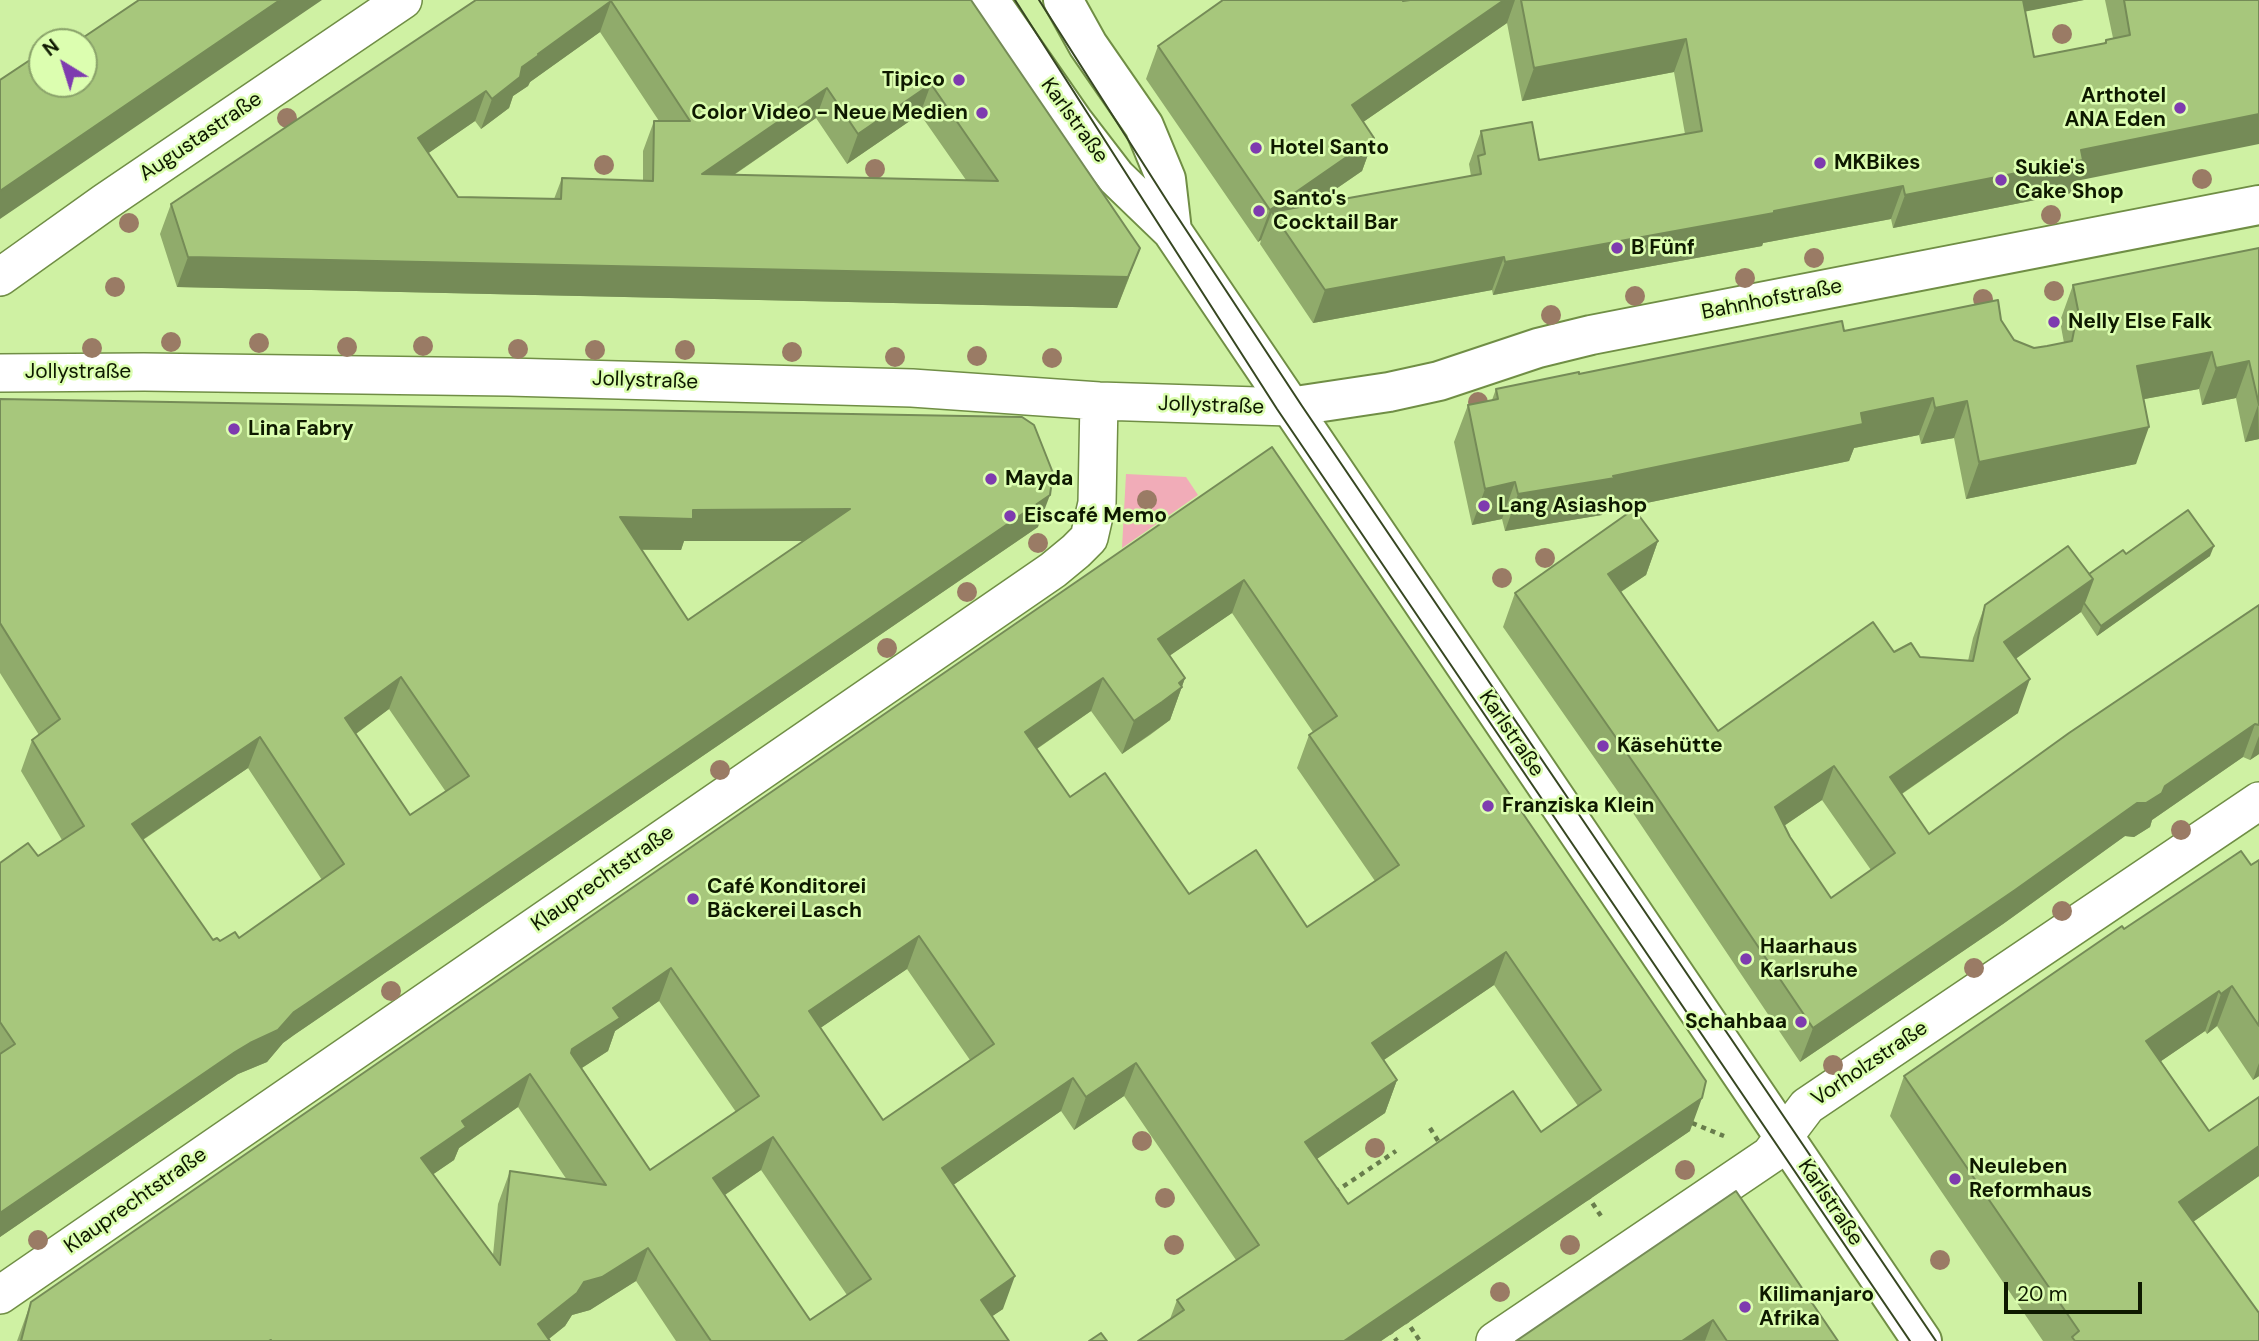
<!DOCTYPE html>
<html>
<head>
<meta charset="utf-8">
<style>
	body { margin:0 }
	#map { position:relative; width:2259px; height:1341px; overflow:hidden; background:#cff1a3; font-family:"DM Sans",sans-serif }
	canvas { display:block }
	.north { position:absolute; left:28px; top:28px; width:70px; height:70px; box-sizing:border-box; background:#dcfeb0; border:2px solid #8aa26a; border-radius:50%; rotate:322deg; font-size:19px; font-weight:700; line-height:28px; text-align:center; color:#0e1900 }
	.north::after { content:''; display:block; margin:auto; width:24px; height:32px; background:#7e3baf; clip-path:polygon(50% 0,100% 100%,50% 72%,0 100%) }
	.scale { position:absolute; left:2004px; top:1282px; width:138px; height:32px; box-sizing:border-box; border:4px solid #0e1900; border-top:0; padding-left:9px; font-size:21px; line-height:24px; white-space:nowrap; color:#0e1900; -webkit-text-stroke:5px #dcfeb0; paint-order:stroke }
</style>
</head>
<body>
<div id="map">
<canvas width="2259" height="1341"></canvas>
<div class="north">N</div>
<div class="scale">20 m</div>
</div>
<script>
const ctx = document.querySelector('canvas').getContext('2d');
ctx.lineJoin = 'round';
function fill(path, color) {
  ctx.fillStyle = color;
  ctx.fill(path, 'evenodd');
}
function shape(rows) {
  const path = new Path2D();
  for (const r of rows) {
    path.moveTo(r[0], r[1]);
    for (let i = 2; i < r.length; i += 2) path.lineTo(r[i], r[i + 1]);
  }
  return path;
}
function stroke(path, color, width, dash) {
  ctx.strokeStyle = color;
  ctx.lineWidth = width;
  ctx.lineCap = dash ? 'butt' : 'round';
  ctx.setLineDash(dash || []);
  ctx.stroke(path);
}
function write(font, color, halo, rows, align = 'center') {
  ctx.font = font + ' "DM Sans",sans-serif';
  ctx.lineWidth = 5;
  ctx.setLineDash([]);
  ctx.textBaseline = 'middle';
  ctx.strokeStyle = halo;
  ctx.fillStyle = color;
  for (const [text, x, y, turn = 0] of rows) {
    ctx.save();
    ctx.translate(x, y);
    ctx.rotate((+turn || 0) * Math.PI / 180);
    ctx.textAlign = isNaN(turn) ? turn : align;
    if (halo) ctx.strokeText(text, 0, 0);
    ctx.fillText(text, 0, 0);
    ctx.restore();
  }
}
fill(shape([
	[1126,474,1186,477,1198,495,1122,548]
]), '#f1acb8');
const street = shape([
	[0,277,105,202,403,0],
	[0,373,144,372,508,377,912,388,1099,401,1289,407],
	[0,1295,1053,570,1076,551,1089,538,1097,503,1099,401],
	[1495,1341,1770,1155,1807,1106,2259,801]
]);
const secondary = shape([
	[989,0,1073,121,1116,177,1172,231,1922,1341],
	[1063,0,1088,45,1144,126,1166,179,1172,231],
	[1289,407,1389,392,1439,381,1538,348,1591,335,2259,205]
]);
stroke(street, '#708e45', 40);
stroke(secondary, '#708e45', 42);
stroke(shape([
	[1692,1123,1724,1136],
	[1430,1128,1442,1147],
	[1335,1192,1396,1151],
	[1587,1195,1603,1219],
	[1405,1319,1420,1341],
	[1389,1330,1397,1341]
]), '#687d4c', 4.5, [5, 5]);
stroke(street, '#fff', 37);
stroke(secondary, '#fff', 38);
stroke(shape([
	[1015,0,1277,409,1910,1341],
	[1039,0,1169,204,1302,406,1936,1341]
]), '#374722', 2);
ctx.fillStyle = '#9a7b65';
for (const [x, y] of [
	[2062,34],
	[287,118],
	[604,165],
	[875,169],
	[2202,179],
	[2051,215],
	[129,223],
	[1814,258],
	[1745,278],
	[115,287],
	[2054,291],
	[1635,296],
	[1983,299],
	[1551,315],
	[171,342],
	[259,343],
	[423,346],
	[347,347],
	[92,348],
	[518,349],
	[595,350],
	[685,350],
	[792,352],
	[977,356],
	[895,357],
	[1052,358],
	[1478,402],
	[1147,500],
	[1038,543],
	[1545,558],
	[1502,578],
	[967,592],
	[887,648],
	[720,770],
	[2181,830],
	[2062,911],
	[1974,968],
	[391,991],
	[1833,1065],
	[1142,1141],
	[1375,1148],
	[1685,1170],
	[1165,1198],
	[38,1240],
	[1174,1245],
	[1570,1245],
	[1940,1260],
	[1500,1292]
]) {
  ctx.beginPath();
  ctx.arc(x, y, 10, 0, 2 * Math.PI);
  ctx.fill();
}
fill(shape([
	[476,0,971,0,1129,278,1117,308,177,287,160,234,171,204],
	[600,32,659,121,654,121,643,151,643,181,562,178,554,199,458,197,428,153,475,121,481,129,509,108,513,96,528,86,530,82],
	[920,114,966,180,734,175,816,118,847,164],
	[1223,0,2084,0,2025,11,2034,57,2104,43,2106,40,2113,38,2105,0,2259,0,2076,181,2071,193,1893,228,1891,219,1763,243,1762,246,1493,295,1492,290,1313,323,1260,244,1261,240,1258,242,1146,79,1158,46],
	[1507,23,1522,101,1674,72,1685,134,1539,160,1481,131,1469,164,1471,176,1314,204,1362,171,1374,138,1363,122],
	[2259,248,2259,439,2245,442,2236,398,2202,405,2199,389,2144,399,2136,464,1966,499,1954,438,1921,444,1919,435,1854,448,1849,461,1603,512,1602,515,1505,531,1502,519,1472,525,1454,442,1468,405,1492,400,1496,389,1844,331,2001,320,2014,340,2034,348,2064,343,2060,321,2073,285],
	[0,399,1038,527,294,1035,283,1043,267,1062,238,1074,223,1084,0,1237,0,863,38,856,62,840,21,771,32,740,39,735,0,673],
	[684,541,803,541,688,620,642,550,681,550],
	[389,709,446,792,410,815,356,734],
	[248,768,322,880,239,938,220,941,213,940,143,840],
	[1272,447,1690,1131,1381,1341,1138,1341,1170,1319,1177,1300,1236,1260,1124,1096,1074,1130,1061,1111,953,1185,1003,1309,992,1316,1009,1341,676,1341,636,1281,590,1310,572,1315,565,1326,549,1339,550,1341,17,1341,31,1302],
	[1232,613,1313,732,1309,735,1297,768,1375,881,1307,927,1189,894,1070,797,1037,749,1091,711,1122,754,1150,735,1170,720,1185,678,1170,655],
	[907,969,970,1060,883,1120,820,1028],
	[1494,985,1578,1106,1541,1132,1348,1204,1317,1159,1385,1113,1397,1080,1384,1060],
	[659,1001,736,1112,650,1170,582,1068,608,1051,615,1031],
	[518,1107,567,1180,510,1171,498,1204,493,1255,433,1174,454,1160,459,1148],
	[761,1170,847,1295,810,1320,725,1195],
	[1658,541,1646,575,1621,592,1718,731,1894,652,1920,657,1968,661,1973,638,1985,605,2089,574,2126,554,2210,556,2097,636,2081,612,2016,658,2018,713,1902,794,1929,834,2259,605,2259,754,2250,760,2243,757,2152,820,2150,827,2134,837,2125,836,2003,924,1800,1062,1635,816,1503,627,1515,593],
	[1822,800,1871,870,1831,898,1790,837,1784,826],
	[2259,860,2259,1076,2253,1080,2217,1026,2207,1034,2205,1031,2161,1061,2209,1131,2259,1097,2259,1176,2193,1222,2259,1341,2043,1341,1890,1116,1904,1076,2124,929,2251,865],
	[1736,1191,1838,1341,1516,1341]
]), '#90ab6b');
fill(shape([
	[280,0,322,0,0,219,0,191],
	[1504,0,1515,0,1507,23,1340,138,1352,105],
	[2013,0,2084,0,2008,15],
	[611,1,600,32,530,82,528,86,513,96,509,108,481,129,492,99,522,67,538,54],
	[1686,39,1674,72,1522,101,1534,68],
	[931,84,920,114,847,164,858,134],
	[827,88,816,118,691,204,702,174],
	[486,91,475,121,407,168,418,138],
	[2259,114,2259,144,2076,181,2071,193,1893,228,1905,195,2081,150],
	[1374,138,1362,171,1282,226,1272,212,1261,240,1258,242,1270,210],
	[1903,186,1891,219,1763,243,1762,246,1493,295,1505,262],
	[1140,248,1117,308,177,287,188,257],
	[1504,257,1492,290,1313,323,1325,290],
	[2212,352,2199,389,2123,403,2137,366],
	[2249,361,2236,398,2202,405,2216,368],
	[1933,398,1919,435,1854,448,1849,461,1603,512,1602,515,1505,531,1518,494,1613,476,1861,413],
	[1967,401,1954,438,1921,444,1935,408],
	[2258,405,2259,439,2245,442],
	[2149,427,2136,464,1966,499,1979,462],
	[1515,482,1502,519,1472,525,1485,489],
	[1050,495,1038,527,294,1035,283,1043,267,1062,238,1074,223,1084,0,1237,0,1213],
	[850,509,838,541,684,541,681,550,609,549,620,517,693,510],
	[1658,541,1646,575,1596,608,1608,574],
	[2214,546,2210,556,2097,636,2101,626],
	[2093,579,2081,612,1992,676,2004,642],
	[1244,580,1232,613,1146,672,1158,639],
	[401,677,389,709,334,750,345,718],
	[1103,678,1091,711,1013,765,1025,732],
	[1185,678,1170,720,1122,754,1134,721],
	[2030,679,2018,713,1878,810,1890,777],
	[2255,724,2243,757,2152,820,2150,827,2134,837,2125,836,2003,924,1800,1062,1813,1028,2137,803,2165,786],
	[2259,736,2259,754,2250,760],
	[260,737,248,768,120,855,132,824],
	[1834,766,1822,800,1763,840,1775,807],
	[919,936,907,969,797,1044,809,1011],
	[1506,952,1494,985,1360,1076,1372,1043],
	[671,968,659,1001,615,1031,608,1051,560,1082,572,1049,613,1008],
	[2232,986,2217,1026,2207,1034,2221,994],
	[2219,991,2205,1031,2132,1081,2146,1041],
	[1136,1063,1124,1096,1074,1130,1086,1097],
	[2259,1063,2259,1076,2253,1080],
	[530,1074,518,1107,459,1148,454,1160,409,1191,421,1158,462,1121],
	[1073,1078,1061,1111,930,1201,942,1168],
	[1397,1080,1385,1113,1293,1175,1305,1142],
	[1702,1098,1690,1131,1381,1341,1344,1341],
	[773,1137,761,1170,701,1211,713,1178],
	[2259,1146,2259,1176,2164,1242,2179,1202],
	[648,1248,636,1281,590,1310,572,1315,565,1326,546,1341,538,1324,584,1282],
	[1015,1276,1003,1309,969,1332,981,1300],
	[1713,1320,1705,1341,1682,1341]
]), '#758b57');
const building = shape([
	[139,0,280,0,0,191,0,80,42,52,42,84,84,84,84,42,57,42,72,32,78,41,139,0],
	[476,0,971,0,1140,248,1128,277,188,257,171,204,476,0],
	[611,1,690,121,654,121,653,181,562,178,561,199,458,197,418,138,486,91,492,99,520,77,522,67,539,55,538,54,611,1],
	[931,84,998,181,702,174,827,88,858,134,931,84],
	[1223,0,1405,0,1403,1,1410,0,1504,0,1352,105,1374,138,1270,210,1158,46,1223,0],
	[1521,0,2023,0,2034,57,2106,43,2106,40,2130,35,2124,0,2259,0,2259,114,2081,150,2083,160,1905,195,1903,186,1774,211,1774,213,1505,262,1504,257,1325,290,1272,212,1481,174,1478,156,1485,154,1481,131,1532,122,1539,160,1702,131,1686,39,1534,68,1521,0],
	[2259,248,2259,405,2249,361,2216,368,2212,352,2137,366,2149,427,1979,462,1967,401,1935,408,1933,398,1861,413,1863,424,1613,476,1615,478,1518,494,1515,482,1485,489,1468,405,1498,399,1496,389,1579,372,1579,374,1842,321,1844,331,1998,300,2001,320,2014,340,2034,348,2047,346,2072,341,2078,310,2073,285,2259,248],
	[0,399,1022,417,1034,425,1053,473,1050,495,306,1004,294,1012,278,1030,250,1043,235,1052,0,1213,0,1054,15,1044,0,1022,0,863,28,843,38,856,84,826,32,740,60,719,0,623,0,399],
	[850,509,688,620,620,517,693,519,693,510,850,509],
	[401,677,469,776,410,815,345,718,401,677],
	[260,737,344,864,239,938,235,932,220,941,217,938,213,940,132,824,260,737],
	[1272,447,1706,1081,1702,1098,1344,1341,1138,1341,1184,1310,1177,1300,1259,1245,1136,1063,1086,1097,1073,1078,942,1168,1015,1276,981,1300,1009,1341,711,1341,648,1248,602,1277,584,1282,577,1293,538,1324,550,1341,271,1341,271,1340,269,1341,21,1341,31,1302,1272,447],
	[1244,580,1337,716,1309,735,1399,865,1307,927,1256,850,1189,894,1105,773,1070,797,1025,732,1103,678,1134,721,1162,702,1182,687,1179,683,1185,678,1158,639,1244,580],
	[919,936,994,1044,883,1120,809,1011,919,936],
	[1506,952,1601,1090,1541,1132,1513,1091,1348,1204,1305,1142,1397,1080,1372,1043,1506,952],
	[671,968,759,1096,650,1170,571,1053,572,1049,620,1018,613,1008,671,968],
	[530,1074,606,1185,510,1171,500,1265,421,1158,466,1127,462,1121,530,1074],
	[773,1137,871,1279,810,1320,713,1178,773,1137],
	[1634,509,1658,541,1608,574,1718,731,1873,622,1894,652,1911,643,1920,657,1973,661,1985,605,2068,546,2093,579,2004,642,2030,679,1890,777,1929,834,2069,733,2259,605,2259,725,2255,724,2165,786,2162,793,2146,803,2137,803,2015,890,1813,1028,1647,782,1515,593,1634,509],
	[1834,766,1895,853,1831,898,1790,837,1775,807,1834,766],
	[2188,510,2214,546,2101,626,2084,603,2093,579,2089,574,2123,550,2126,554,2188,510],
	[2241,851,2251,865,2259,860,2259,1026,2232,986,2221,994,2219,991,2146,1041,2209,1131,2259,1097,2259,1146,2179,1202,2259,1313,2259,1341,2075,1341,2072,1337,2079,1331,1904,1076,2122,926,2124,929,2241,851],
	[1736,1191,1838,1341,1727,1341,1713,1320,1682,1341,1516,1341,1736,1191],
	[1101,1333,1107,1341,1089,1341,1101,1333]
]);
fill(building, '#a7c77c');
stroke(building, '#758b57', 2);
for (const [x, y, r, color] of [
	[959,80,7,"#7e3baf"],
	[2180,108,7,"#7e3baf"],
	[982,113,7,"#7e3baf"],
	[1256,148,7,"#7e3baf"],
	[1820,163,7,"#7e3baf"],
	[2001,180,7,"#7e3baf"],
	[1259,211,7,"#7e3baf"],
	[1617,248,7,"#7e3baf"],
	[2054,322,7,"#7e3baf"],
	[234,429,7,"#7e3baf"],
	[991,479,7,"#7e3baf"],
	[1484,506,7,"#7e3baf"],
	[1010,516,7,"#7e3baf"],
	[1603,746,7,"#7e3baf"],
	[1488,806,7,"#7e3baf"],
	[693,899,7,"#7e3baf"],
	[1746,959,7,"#7e3baf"],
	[1801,1022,7,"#7e3baf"],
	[1955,1179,7,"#7e3baf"],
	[1745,1307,7,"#7e3baf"]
]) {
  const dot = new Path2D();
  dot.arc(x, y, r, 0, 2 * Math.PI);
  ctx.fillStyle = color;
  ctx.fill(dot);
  stroke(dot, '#dcfeb0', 2.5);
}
write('bold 21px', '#0e1900', '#dcfeb0', [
	["Tipico",945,80,"right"],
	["Arthotel",2166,96,"right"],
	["ANA Eden",2166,120,"right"],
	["Color Video - Neue Medien",968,113,"right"],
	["Hotel Santo",1270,148],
	["MKBikes",1834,163],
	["Sukie's",2015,168],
	["Cake Shop",2015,192],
	["Santo's",1273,199],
	["Cocktail Bar",1273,223],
	["B Fünf",1631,248],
	["Nelly Else Falk",2068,322],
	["Lina Fabry",248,429],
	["Mayda",1005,479],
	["Lang Asiashop",1498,506],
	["Eiscafé Memo",1024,516],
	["Käsehütte",1617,746],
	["Franziska Klein",1502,806],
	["Café Konditorei",707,887],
	["Bäckerei Lasch",707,911],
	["Haarhaus",1760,947],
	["Karlsruhe",1760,971],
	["Schahbaa",1787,1022,"right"],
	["Neuleben",1969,1167],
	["Reformhaus",1969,1191],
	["Kilimanjaro",1759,1295],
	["Afrika",1759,1319]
], 'left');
write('21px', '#0e1900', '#dcfeb0', [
	["Karlstraße",1074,121,54],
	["Augustastraße",201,137,-34],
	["Bahnhofstraße",1772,300,-11],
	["Jollystraße",78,372],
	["Jollystraße",645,381,2],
	["Jollystraße",1211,406,2],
	["Karlstraße",1511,734,56],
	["Klauprechtstraße",603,879,-35],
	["Vorholzstraße",1870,1064,-34],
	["Klauprechtstraße",136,1201,-35],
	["Karlstraße",1830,1203,56]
]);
</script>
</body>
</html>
